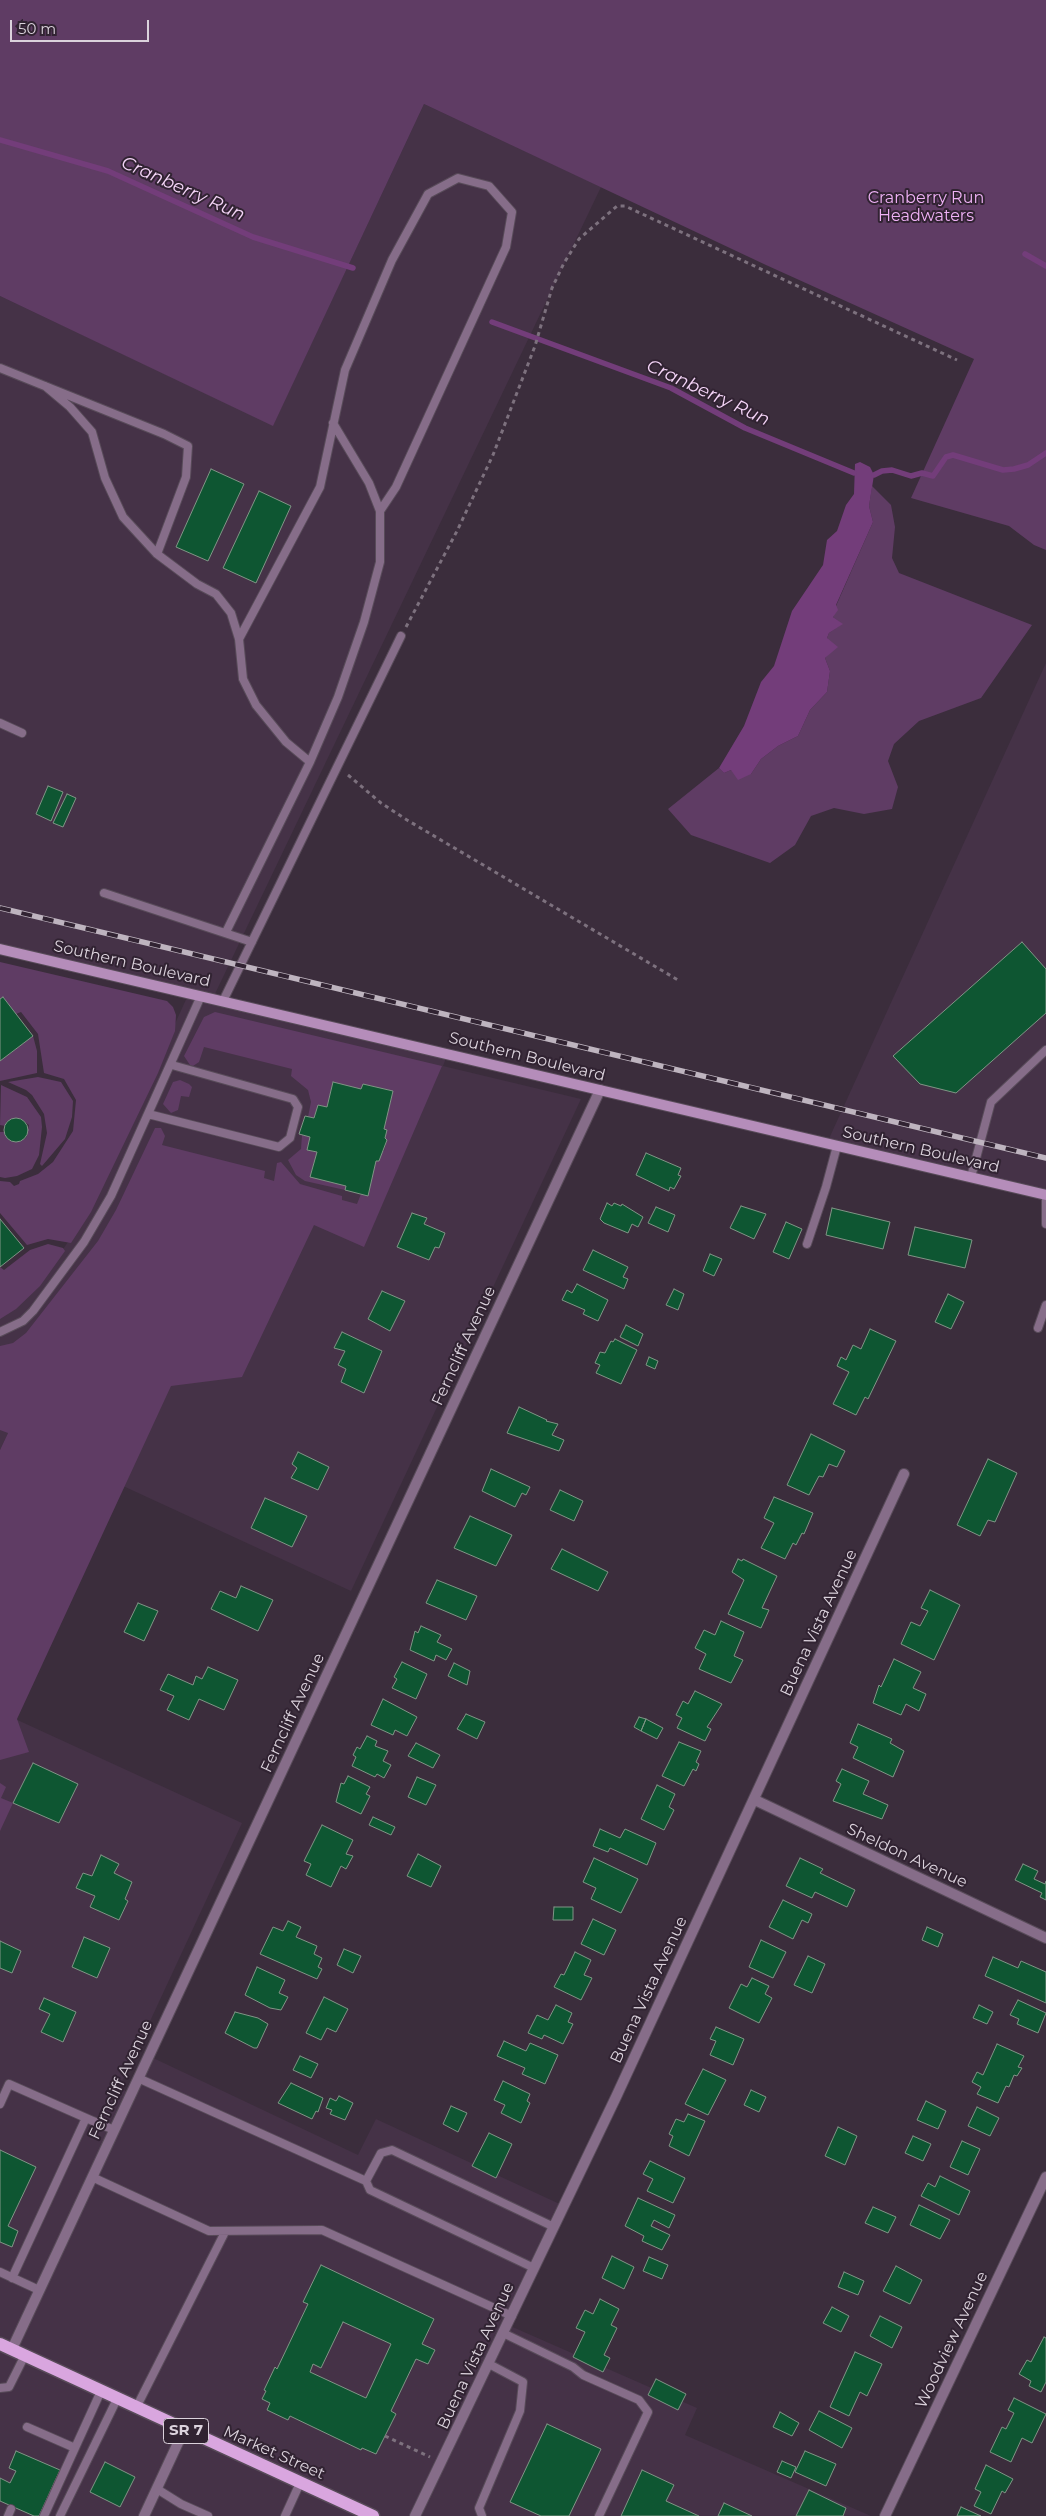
<!DOCTYPE html>
<html>
<head>
<meta charset="utf-8">
<style>
	body { margin:0 }
	#map { position:relative; width:1046px; height:2516px; overflow:hidden; background:#3b2d3c; font-family:Montserrat,sans-serif }
	canvas { display:block }
	.scale { position:absolute; left:10px; top:20px; width:139px; height:22px; box-sizing:border-box; border:2px solid #dbd2dc; border-top:0; padding-left:6px; font-size:15px; line-height:18px; white-space:nowrap; color:#dbd2dc; -webkit-text-stroke:4px #312332; paint-order:stroke }
</style>
</head>
<body>
<div id="map">
<canvas width="1046" height="2516"></canvas>
<div class="scale">50 m</div>
</div>
<script>
const ctx = document.querySelector('canvas').getContext('2d');
ctx.lineJoin = 'round';
function fill(path, color) {
  ctx.fillStyle = color;
  ctx.fill(path, 'evenodd');
}
function shape(rows) {
  const path = new Path2D();
  for (const r of rows) {
    if (r.length === 3) {
      path.moveTo(r[0] + r[2], r[1]);
      path.arc(r[0], r[1], r[2], 0, 2 * Math.PI);
      continue;
    }
    path.moveTo(r[0], r[1]);
    for (let i = 2; i < r.length; i += 2) path.lineTo(r[i], r[i + 1]);
  }
  return path;
}
function stroke(path, color, width, dash) {
  ctx.strokeStyle = color;
  ctx.lineWidth = width;
  ctx.lineCap = dash ? 'butt' : 'round';
  ctx.setLineDash(dash || []);
  ctx.stroke(path);
}
function write(font, color, halo, rows, align = 'center') {
  ctx.font = font + ' Montserrat,sans-serif';
  ctx.lineWidth = 4;
  ctx.setLineDash([]);
  ctx.textBaseline = 'middle';
  ctx.strokeStyle = halo;
  ctx.fillStyle = color;
  for (const [text, x, y, turn = 0] of rows) {
    ctx.save();
    ctx.translate(x, y);
    ctx.rotate((+turn || 0) * Math.PI / 180);
    ctx.textAlign = isNaN(turn) ? turn : align;
    if (halo) ctx.strokeText(text, 0, 0);
    ctx.fillText(text, 0, 0);
    ctx.restore();
  }
}
fill(shape([
	[424,104,601,187,213,998,448,1053,443,1066,581,1099,351,1591,8,1433,0,1450,0,1316,38,1285,89,1212,189,993,0,949,0,296,273,425],
	[1046,663,1046,1195,827,1143],
	[0,1712,242,1823,119,2088,131,2093,149,2056,358,2155,376,2119,564,2206,508,2325,697,2408,685,2435,871,2516,0,2516]
]), '#453247');
fill(shape([
	[0,0,1046,0,1046,550,1034,545,1009,526,911,498,974,359,766,265,424,104,273,426,0,296],
	[872,486,891,505,895,527,892,558,899,573,1032,625,981,698,919,721,894,744,888,761,898,787,892,809,864,814,834,808,811,816,795,845,770,863,691,835,668,809,719,768,724,773,731,770,751,774,761,759,778,746,798,736,810,710,827,692,830,671,825,658,832,650,827,638,829,633,842,624,833,617,836,606,873,522,869,506],
	[0,962,167,1001,173,1007,176,1015,175,1031,158,1073,91,1212,71,1243,48,1239,27,1245,0,1213,0,1181,10,1182,14,1186,19,1184,20,1181,38,1174,53,1162,73,1131,76,1100,64,1079,44,1073,38,1034,21,1012,16,1014,3,997,0,999],
	[215,1012,442,1066,364,1247,314,1225,242,1377,171,1386,17,1719,29,1752,0,1760,0,1450,8,1433,0,1430,0,1346,13,1343,26,1333,98,1241,116,1210,155,1128,161,1128,165,1136,162,1145,265,1171,264,1178,274,1181,277,1163,281,1162,300,1184,342,1196,342,1200,357,1204,361,1194,368,1195,376,1161,379,1161,381,1151,384,1151,387,1140,385,1138,387,1130,384,1129,393,1091,363,1084,361,1089,333,1082,327,1107,318,1105,314,1118,308,1117,311,1102,308,1090,291,1076,292,1069,204,1047,199,1062,193,1066,190,1065,184,1056,204,1017],
	[33,1036,37,1051,37,1073,0,1081,0,1061],
	[38,1077,61,1082,73,1101,72,1117,65,1139,42,1166,40,1164,47,1133,44,1114,32,1095,26,1090,8,1082],
	[180,1080,189,1084,192,1087,189,1097,181,1096,178,1110,171,1113,163,1104,173,1082],
	[1,1085,27,1097,41,1117,42,1127,39,1155,32,1169,17,1176,5,1178,0,1177,0,1132,4,1132,14,1142,26,1138,29,1125,19,1118,6,1122,6,1126,0,1125],
	[302,1135,310,1137,307,1150,317,1152,310,1177,346,1186,345,1190,305,1181,296,1175,288,1160,301,1149],
	[48,1244,63,1248,65,1251,40,1286,16,1309,0,1319,0,1267,4,1270,30,1250],
	[0,1783,6,1787,1,1798,13,1803,0,1831]
]), '#5f3c64');
fill(shape([
	[860,462,870,467,874,475,869,506,873,522,836,605,838,610,833,617,843,624,829,633,827,638,838,647,825,658,830,671,827,692,810,710,798,736,778,746,761,759,751,774,738,780,731,770,724,773,719,768,744,726,761,682,774,666,792,611,823,565,827,540,837,531,846,505,854,494,855,464]
]), '#733d7a');
stroke(shape([
	[0,140,108,171,253,237,353,268],
	[1025,254,1046,266],
	[492,322,671,388,745,428,854,473],
	[874,475,882,471,892,470,911,476,922,473,933,476,946,457,953,455,1003,470,1014,469,1028,465,1046,453]
]), '#733d7a', 5.5);
const building = shape([
	[211,469,244,484,208,561,176,547,211,469],
	[259,491,291,506,256,583,223,568,259,491],
	[48,786,63,792,51,821,36,814,48,786],
	[67,794,76,798,63,827,53,823,67,794],
	[1022,942,1046,969,1046,1013,956,1093,920,1084,893,1056,1022,942],
	[3,997,33,1036,0,1061,0,999,3,997],
	[333,1082,361,1089,363,1084,393,1091,384,1129,387,1130,385,1138,387,1140,379,1161,376,1161,368,1196,345,1190,346,1186,310,1177,317,1152,307,1150,310,1137,299,1134,305,1116,314,1118,318,1105,327,1107,333,1082],
	[16,1130,12],
	[646,1153,681,1168,678,1175,681,1176,674,1189,670,1187,669,1191,636,1175,646,1153],
	[607,1203,612,1206,614,1203,621,1206,622,1204,643,1217,638,1227,632,1224,628,1233,604,1223,600,1219,607,1203],
	[741,1206,766,1214,754,1239,730,1228,741,1206],
	[656,1207,675,1215,668,1232,648,1223,656,1207],
	[832,1208,890,1222,883,1249,826,1235,832,1208],
	[412,1213,427,1218,424,1224,445,1233,439,1248,435,1247,429,1260,397,1247,412,1213],
	[0,1219,24,1248,0,1267,0,1219],
	[786,1222,802,1229,789,1259,773,1252,786,1222],
	[915,1227,972,1240,965,1268,908,1255,915,1227],
	[593,1250,628,1267,623,1277,628,1279,624,1289,583,1270,593,1250],
	[710,1254,722,1259,714,1276,703,1271,710,1254],
	[577,1284,608,1300,598,1321,583,1314,585,1310,562,1300,567,1290,572,1293,577,1284],
	[674,1289,684,1294,678,1310,666,1305,674,1289],
	[382,1291,405,1301,390,1331,368,1319,382,1291],
	[948,1294,964,1302,951,1329,935,1322,948,1294],
	[626,1325,643,1334,638,1346,620,1337,626,1325],
	[870,1329,896,1341,868,1399,865,1397,856,1415,833,1404,849,1372,837,1366,841,1357,846,1360,853,1345,861,1349,870,1329],
	[342,1332,382,1351,364,1393,341,1382,346,1369,338,1365,345,1351,334,1348,342,1332],
	[615,1339,637,1350,621,1384,596,1373,600,1365,595,1363,600,1352,605,1353,611,1341,613,1342,615,1339],
	[649,1357,658,1361,655,1369,646,1365,649,1357],
	[519,1407,547,1420,546,1421,558,1424,552,1435,564,1440,559,1451,507,1433,519,1407],
	[811,1434,845,1451,837,1467,829,1464,823,1477,819,1476,809,1495,787,1485,811,1434],
	[298,1452,329,1467,318,1490,291,1478,297,1468,292,1464,298,1452],
	[988,1459,1017,1473,995,1522,988,1520,980,1536,957,1525,988,1459],
	[491,1469,530,1487,526,1495,522,1493,515,1507,482,1491,491,1469],
	[560,1490,583,1501,574,1521,550,1510,560,1490],
	[774,1497,813,1513,804,1534,802,1533,796,1545,793,1543,785,1559,761,1548,774,1523,764,1518,774,1497],
	[265,1498,307,1516,292,1547,251,1528,265,1498],
	[470,1516,512,1535,496,1566,454,1548,470,1516],
	[562,1549,608,1572,598,1591,551,1569,562,1549],
	[738,1559,742,1561,743,1559,777,1576,762,1608,769,1610,761,1628,728,1614,744,1580,732,1572,738,1559],
	[437,1580,477,1596,466,1620,426,1603,437,1580],
	[241,1586,273,1600,258,1631,211,1609,220,1591,236,1598,241,1586],
	[930,1590,960,1605,934,1660,901,1644,911,1622,920,1626,928,1611,921,1608,930,1590],
	[138,1603,158,1611,144,1641,124,1632,138,1603],
	[721,1621,744,1632,734,1656,743,1660,731,1683,699,1669,706,1654,695,1648,704,1630,715,1635,721,1621],
	[421,1626,441,1635,437,1642,452,1649,446,1660,436,1655,434,1661,410,1650,415,1631,418,1633,421,1626],
	[894,1659,921,1672,913,1688,926,1694,919,1711,906,1704,901,1715,873,1703,879,1685,881,1687,894,1659],
	[402,1662,427,1674,416,1699,392,1688,397,1679,394,1677,402,1662],
	[454,1663,470,1671,467,1685,448,1676,454,1663],
	[208,1667,238,1680,224,1710,199,1699,189,1720,167,1710,174,1696,160,1690,168,1674,193,1685,196,1676,202,1679,208,1667],
	[695,1691,722,1704,707,1727,711,1729,705,1741,677,1728,682,1718,676,1715,683,1701,688,1704,695,1691],
	[383,1699,417,1717,407,1736,395,1730,393,1735,371,1725,383,1699],
	[466,1714,485,1722,477,1739,457,1729,466,1714],
	[639,1717,646,1719,641,1731,634,1727,639,1717],
	[646,1719,663,1728,657,1739,641,1731,646,1719],
	[858,1724,892,1739,890,1743,904,1751,893,1777,853,1758,858,1747,850,1743,858,1724],
	[367,1736,377,1741,375,1746,388,1751,383,1761,391,1765,384,1778,377,1774,375,1777,352,1766,356,1757,353,1755,357,1747,360,1749,367,1736],
	[679,1742,701,1751,696,1762,699,1764,696,1771,693,1769,684,1786,662,1776,679,1742],
	[416,1743,440,1755,433,1768,408,1756,416,1743],
	[33,1763,78,1784,59,1823,13,1803,33,1763],
	[842,1769,869,1781,863,1794,888,1805,882,1819,833,1801,841,1784,836,1781,842,1769],
	[348,1776,370,1787,366,1794,370,1796,361,1814,336,1802,341,1783,344,1784,348,1776],
	[417,1777,436,1785,426,1805,408,1797,417,1777],
	[657,1785,675,1794,669,1807,674,1810,664,1830,641,1819,657,1785],
	[373,1817,395,1827,391,1835,369,1825,373,1817],
	[322,1825,353,1840,346,1854,353,1856,346,1869,341,1866,331,1887,306,1875,311,1864,304,1861,322,1825],
	[600,1829,620,1838,625,1829,656,1843,647,1865,610,1848,608,1852,593,1846,600,1829],
	[418,1854,441,1866,431,1887,407,1876,418,1854],
	[101,1855,119,1864,114,1873,132,1882,125,1899,128,1901,119,1920,90,1907,95,1896,76,1888,83,1873,92,1876,101,1855],
	[594,1858,638,1879,621,1913,591,1899,596,1888,583,1882,594,1858],
	[800,1858,823,1869,820,1873,855,1890,847,1907,815,1892,812,1898,786,1886,800,1858],
	[1023,1864,1038,1871,1034,1879,1045,1884,1046,1881,1046,1900,1040,1897,1042,1893,1015,1880,1023,1864],
	[783,1900,812,1914,808,1923,802,1920,793,1939,769,1927,783,1900],
	[554,1907,573,1907,573,1920,553,1920,554,1907],
	[593,1919,616,1930,604,1955,581,1944,593,1919],
	[288,1921,301,1927,296,1937,317,1946,314,1954,322,1958,318,1967,322,1969,317,1979,260,1954,273,1927,283,1931,288,1921],
	[927,1927,943,1934,938,1947,922,1940,927,1927],
	[84,1937,110,1948,97,1978,72,1967,84,1937],
	[761,1940,786,1952,773,1978,749,1967,761,1940],
	[0,1941,21,1951,12,1973,0,1968,0,1941],
	[344,1949,361,1956,353,1973,337,1965,344,1949],
	[575,1952,591,1960,584,1975,592,1978,581,2000,554,1987,561,1974,564,1975,575,1952],
	[808,1956,825,1964,812,1993,794,1985,808,1956],
	[993,1957,1018,1968,1021,1961,1046,1972,1046,2003,985,1976,993,1957],
	[257,1967,285,1980,279,1993,288,1997,281,2010,270,2008,245,1995,257,1967],
	[752,1978,769,1986,765,1994,772,1998,759,2023,729,2008,741,1984,747,1987,752,1978],
	[324,1997,348,2009,336,2032,327,2028,321,2040,306,2033,324,1997],
	[44,1998,76,2012,63,2042,41,2032,50,2014,39,2009,44,1998],
	[1018,2000,1046,2013,1038,2033,1017,2024,1019,2019,1010,2015,1018,2000],
	[556,2005,572,2013,568,2022,573,2024,563,2044,544,2035,542,2039,528,2033,537,2015,548,2020,556,2005],
	[979,2005,993,2012,987,2024,973,2018,979,2005],
	[235,2012,258,2018,268,2024,257,2048,254,2048,225,2033,235,2012],
	[716,2027,744,2039,733,2065,710,2055,716,2041,710,2039,716,2027],
	[504,2041,526,2051,530,2043,558,2055,545,2084,522,2074,525,2068,497,2056,504,2041],
	[997,2044,1024,2056,1018,2067,1022,2068,1017,2076,1014,2075,1009,2087,1006,2086,998,2103,977,2094,981,2087,972,2082,977,2072,983,2075,997,2044],
	[300,2056,318,2064,311,2078,293,2070,300,2056],
	[703,2069,726,2080,708,2115,685,2104,703,2069],
	[503,2081,530,2094,527,2101,530,2103,521,2123,501,2113,505,2105,494,2100,503,2081],
	[291,2083,323,2098,318,2112,316,2111,312,2119,278,2103,291,2083],
	[751,2090,766,2097,759,2112,744,2105,751,2090],
	[339,2096,353,2103,345,2120,330,2114,332,2110,326,2108,330,2098,336,2101,339,2096],
	[926,2101,946,2111,938,2129,917,2120,926,2101],
	[451,2106,467,2113,458,2132,443,2124,451,2106],
	[977,2107,999,2118,990,2136,968,2126,977,2107],
	[688,2114,705,2121,689,2156,669,2146,673,2136,669,2134,676,2119,684,2122,688,2114],
	[838,2127,857,2136,845,2165,825,2156,838,2127],
	[489,2133,512,2144,496,2178,472,2166,489,2133],
	[913,2136,931,2144,923,2161,905,2153,913,2136],
	[962,2141,980,2149,968,2175,950,2167,962,2141],
	[0,2150,36,2167,8,2226,18,2231,12,2247,0,2242,0,2150],
	[650,2161,685,2178,673,2203,647,2191,653,2179,643,2174,650,2161],
	[940,2176,970,2191,959,2215,921,2196,928,2183,935,2187,940,2176],
	[638,2198,675,2215,669,2228,654,2220,651,2226,670,2235,662,2250,642,2241,644,2236,625,2226,638,2198],
	[919,2205,950,2220,940,2239,910,2225,919,2205],
	[873,2207,896,2217,888,2233,865,2223,873,2207],
	[612,2256,634,2267,624,2289,602,2278,612,2256],
	[649,2257,668,2265,662,2279,643,2271,649,2257],
	[321,2265,434,2319,422,2344,435,2350,428,2364,416,2359,391,2411,396,2414,376,2454,362,2448,361,2450,290,2416,288,2420,267,2410,270,2403,262,2399,266,2391,264,2390,275,2367,277,2369,308,2304,303,2302,321,2265],
	[343,2322,391,2344,366,2398,310,2372,313,2364,321,2368,343,2322],
	[896,2266,922,2280,910,2304,883,2291,896,2266],
	[844,2272,864,2281,858,2295,838,2287,844,2272],
	[600,2299,619,2309,611,2325,617,2328,604,2355,610,2358,603,2372,573,2357,585,2332,576,2328,585,2310,593,2314,600,2299],
	[832,2307,849,2316,841,2332,823,2323,832,2307],
	[880,2316,902,2327,892,2348,870,2336,880,2316],
	[1044,2337,1046,2338,1046,2382,1041,2392,1029,2386,1031,2381,1019,2374,1027,2360,1031,2362,1044,2337],
	[855,2352,882,2364,867,2396,860,2392,849,2416,830,2407,855,2352],
	[656,2379,686,2394,678,2410,648,2395,656,2379],
	[1014,2398,1046,2414,1032,2443,1022,2438,1011,2462,990,2452,1002,2427,1006,2429,1014,2413,1008,2410,1014,2398],
	[819,2411,852,2428,842,2448,809,2430,819,2411],
	[780,2412,799,2423,792,2436,773,2427,780,2412],
	[547,2424,601,2449,569,2516,541,2516,510,2502,547,2424],
	[16,2451,60,2470,39,2516,34,2516,0,2501,0,2478,10,2483,16,2471,9,2468,16,2451],
	[805,2451,836,2464,826,2486,795,2472,805,2451],
	[782,2461,796,2467,791,2478,777,2472,782,2461],
	[105,2462,135,2477,120,2507,90,2492,105,2462],
	[986,2465,1013,2479,1005,2493,1002,2491,991,2514,974,2506,981,2492,975,2489,986,2465],
	[642,2470,674,2485,666,2501,699,2516,621,2516,642,2470],
	[809,2490,846,2508,843,2516,796,2516,809,2490],
	[724,2503,752,2516,718,2516,724,2503],
	[961,2507,981,2516,957,2516,961,2507]
]);
fill(building, '#0e5632');
stroke(building, '#809586', 1);
const lane = shape([
	[0,368,164,434,188,446,186,477,157,554],
	[45,386,70,407,92,432,105,478,123,517,157,554,197,584,216,594,231,613,239,639,243,679,256,705,286,742,310,762],
	[239,639,320,487,345,370,392,260,428,194,458,178,489,186,512,212,506,247,396,487,380,511],
	[0,723,22,733],
	[104,893,252,942],
	[226,932,310,762,338,697,364,622,380,562,380,511,369,483,333,423],
	[223,1001,401,636],
	[148,1114,279,1147,290,1138,298,1107,293,1099,172,1065],
	[971,1177,991,1102,1046,1050],
	[1046,1195,1046,1224],
	[807,1244,826,1187,837,1146],
	[1038,1328,1046,1305],
	[0,1332,23,1321,33,1311,84,1242,111,1196,201,996],
	[138,2078,366,2181,381,2153,392,2150,554,2227],
	[0,2104,9,2084,86,2118],
	[92,2177,209,2231,322,2230,512,2316],
	[366,2181,370,2190,534,2268],
	[0,2272,39,2290],
	[12,2278,86,2118,114,2130],
	[503,2333,573,2367,583,2375,639,2400,648,2412,599,2516],
	[0,2388,9,2387,25,2355],
	[136,2408,225,2232],
	[27,2427,75,2448],
	[157,2489,181,2504,208,2516],
	[8,2516,11,2509],
	[44,2516,101,2391],
	[60,2516,117,2399],
	[285,2516,300,2483],
	[482,2516,479,2508,520,2411,523,2382,489,2364]
]);
const street = shape([
	[755,1800,1046,1938],
	[12,2349,600,1090],
	[144,2516,184,2430],
	[415,2516,616,2097,904,1474],
	[885,2516,1046,2177]
]);
const secondary = shape([
	[0,949,1046,1195]
]);
const primary = shape([
	[0,2344,373,2516]
]);
stroke(lane, '#584b59', 10);
stroke(street, '#584b59', 12);
stroke(secondary, '#584b59', 12);
stroke(primary, '#584b59', 15);
stroke(shape([
	[406,627,457,531,493,455,535,346,552,288,564,263,579,239,617,206,625,206,957,360],
	[348,775,381,803,407,820,678,980],
	[385,2436,430,2457]
]), '#7d717e', 3, [4, 4]);
stroke(lane, '#866d89', 8);
stroke(street, '#866d89', 10);
stroke(secondary, '#b58dba', 10);
stroke(primary, '#d9a6df', 12);
const rail = shape([
	[0,908,1046,1158]
]);
stroke(rail, '#beb4bf', 5.5);
stroke(rail, '#312332', 4, [11]);
for (const [x, y, w] of [
	[186,2431,45]
]) {
  const box = new Path2D();
  box.roundRect(x - w / 2, y - 12.5, w, 25, 4);
  ctx.fillStyle = '#312332';
  ctx.fill(box);
  stroke(box, '#dbd2dc', 1);
}
write('bold 15px', '#dbd2dc', null, [
	["SR 7",186,2431]
]);
write('16px', '#f0b2f7', '#312332', [
	["Cranberry Run",926,198],
	["Headwaters",926,216]
]);
write('16px', '#dbd2dc', '#312332', [
	["Southern Boulevard",132,964,13],
	["Southern Boulevard",527,1057,14],
	["Southern Boulevard",921,1150,13],
	["Ferncliff Avenue",464,1346,-65],
	["Buena Vista Avenue",819,1623,-65],
	["Ferncliff Avenue",293,1713,-65],
	["Sheldon Avenue",907,1856,25],
	["Buena Vista Avenue",649,1990,-65],
	["Ferncliff Avenue",121,2080,-65],
	["Woodview Avenue",952,2340,-65],
	["Buena Vista Avenue",476,2356,-65],
	["Market Street",274,2453,24]
]);
write('italic 18px', '#f5d5f8', '#312332', [
	["Cranberry Run",183,189,24],
	["Cranberry Run",708,393,25]
]);
</script>
</body>
</html>
